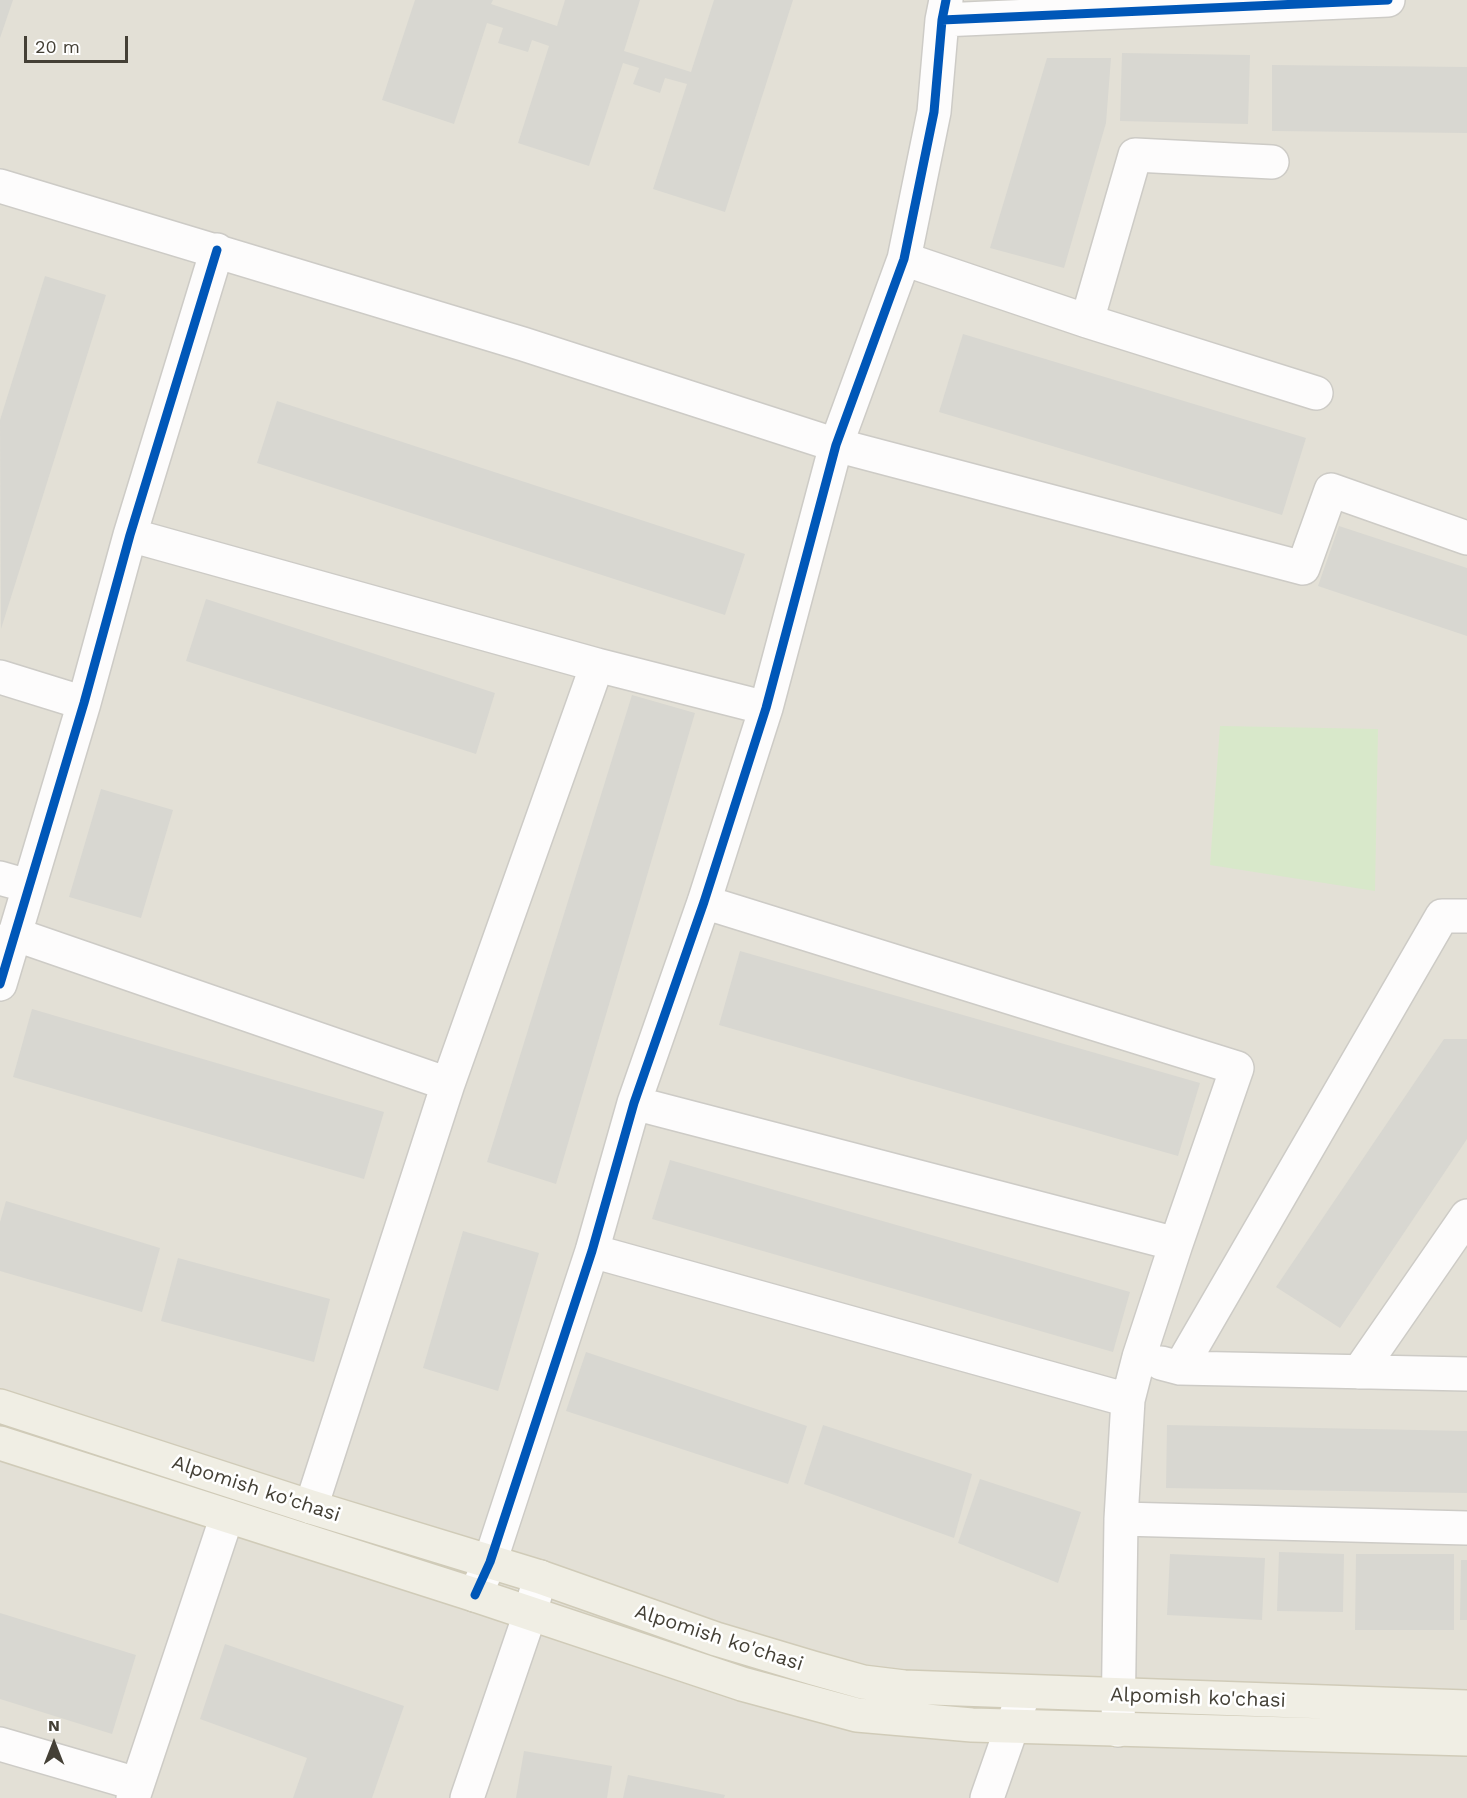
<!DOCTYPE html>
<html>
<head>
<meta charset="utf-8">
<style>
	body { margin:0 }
	#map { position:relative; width:1467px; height:1798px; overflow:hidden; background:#efeee9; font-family:"Work Sans",sans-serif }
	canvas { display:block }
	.north { position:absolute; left:24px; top:1714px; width:60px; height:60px; -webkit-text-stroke:4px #fff; paint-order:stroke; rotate:0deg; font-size:16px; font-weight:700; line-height:24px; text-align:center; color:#444036 }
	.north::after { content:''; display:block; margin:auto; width:21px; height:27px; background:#444036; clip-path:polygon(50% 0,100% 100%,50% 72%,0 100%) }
	.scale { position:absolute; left:24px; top:36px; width:104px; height:27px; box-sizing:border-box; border:3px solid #444036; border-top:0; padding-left:8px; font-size:18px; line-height:21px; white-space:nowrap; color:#444036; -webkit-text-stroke:4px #fff; paint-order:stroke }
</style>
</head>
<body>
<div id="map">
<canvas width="1467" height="1798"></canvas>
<div class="north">N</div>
<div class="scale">20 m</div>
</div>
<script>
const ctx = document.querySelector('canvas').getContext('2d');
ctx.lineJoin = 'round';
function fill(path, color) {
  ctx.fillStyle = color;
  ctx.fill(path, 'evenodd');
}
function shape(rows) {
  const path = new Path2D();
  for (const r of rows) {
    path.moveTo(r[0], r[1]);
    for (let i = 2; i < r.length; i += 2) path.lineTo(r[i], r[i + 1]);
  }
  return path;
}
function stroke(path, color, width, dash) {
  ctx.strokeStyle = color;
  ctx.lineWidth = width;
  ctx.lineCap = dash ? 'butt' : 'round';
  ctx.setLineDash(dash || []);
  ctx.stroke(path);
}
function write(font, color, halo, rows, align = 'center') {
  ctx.font = font + ' "Work Sans",sans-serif';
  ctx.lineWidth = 5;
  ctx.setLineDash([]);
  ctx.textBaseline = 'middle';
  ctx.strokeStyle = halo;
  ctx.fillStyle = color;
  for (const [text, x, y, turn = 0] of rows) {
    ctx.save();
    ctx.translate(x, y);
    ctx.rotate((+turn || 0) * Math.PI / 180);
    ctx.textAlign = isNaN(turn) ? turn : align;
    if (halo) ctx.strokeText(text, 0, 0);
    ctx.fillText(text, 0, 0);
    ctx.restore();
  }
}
fill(shape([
	[0,0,1467,0,1467,1798,0,1798]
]), '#e3e0d6');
fill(shape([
	[1220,726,1378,729,1375,891,1210,865]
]), '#d8e8ca');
fill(shape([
	[0,0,13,0,0,38],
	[415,0,493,0,491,4,557,26,565,0,640,0,624,51,691,72,714,0,793,0,725,212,653,189,687,84,665,78,660,93,633,84,639,68,623,63,589,166,518,143,549,46,532,40,528,52,498,43,503,28,487,23,454,124,382,100],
	[1122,53,1250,55,1248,124,1120,121],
	[1047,58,1111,58,1106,123,1064,268,990,248],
	[1272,65,1467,67,1467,133,1272,131],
	[45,276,106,295,1,629,0,420],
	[963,334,1306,438,1282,515,939,412],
	[277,401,745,554,725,615,257,463],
	[1339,526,1467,568,1467,636,1318,586],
	[206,599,495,693,476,754,186,661],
	[632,695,695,713,556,1184,487,1162],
	[101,789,173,810,141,918,69,897],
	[740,951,1200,1083,1178,1156,719,1025],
	[32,1009,384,1112,364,1179,13,1077],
	[1444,1039,1467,1039,1467,1139,1340,1328,1276,1287],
	[670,1160,1130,1292,1113,1352,652,1219],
	[6,1201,160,1248,142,1312,0,1271,0,1222],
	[463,1231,539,1253,498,1391,423,1368],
	[178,1258,330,1299,314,1362,161,1321],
	[586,1352,807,1426,788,1484,566,1411],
	[823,1425,972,1474,954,1538,804,1484],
	[1167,1425,1467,1431,1467,1493,1166,1488],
	[980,1479,1081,1512,1058,1583,958,1543],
	[1279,1552,1344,1554,1343,1612,1277,1611],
	[1170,1554,1265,1558,1262,1620,1167,1615],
	[1356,1554,1454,1554,1454,1630,1355,1630],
	[1461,1560,1467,1560,1467,1620,1460,1620],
	[0,1613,136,1655,112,1734,0,1699],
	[225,1644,404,1706,372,1798,293,1798,307,1758,200,1719],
	[524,1751,612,1766,607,1798,516,1798],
	[628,1775,725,1795,724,1798,623,1798]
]), '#d8d7d1');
const minor = shape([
	[942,20,1388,0],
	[0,186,523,344,836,445,1303,568,1331,490,1467,538],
	[904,259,1087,321,1316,393],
	[1087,321,1135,155,1272,162],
	[130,535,597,665],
	[0,677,84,703],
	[0,878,28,886],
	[704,902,1237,1068,1176,1244],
	[14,934,448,1084,597,665,766,708],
	[0,984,84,703,130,535,217,250],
	[634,1103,1176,1244,1139,1357,1128,1400,1121,1519,1118,1730],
	[592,1251,1128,1400],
	[1161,1363,1180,1368,1467,1374],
	[1180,1368,1442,916,1467,916],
	[1359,1372,1467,1216],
	[311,1507,448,1084],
	[1121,1519,1467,1528],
	[475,1595,490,1562,592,1251,634,1103,704,902,766,708,836,445,904,259,934,112,942,20,946,0],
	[0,1744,137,1784],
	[133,1798,227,1516],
	[467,1798,530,1614,540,1577],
	[987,1798,1021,1701]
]);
const major = shape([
	[0,1406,311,1507,540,1577,716,1639,813,1668,863,1682,904,1687,1467,1707],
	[0,1443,475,1595,742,1684,857,1715,972,1725,1467,1739]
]);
stroke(minor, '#cdcbc6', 36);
stroke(major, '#d0cbb8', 36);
stroke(minor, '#fdfcfc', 33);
stroke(major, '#f0eee4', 33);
stroke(shape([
	[942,20,1388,0],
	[0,984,84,703,130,535,217,250],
	[475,1595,490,1562,592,1251,634,1103,704,902,766,708,836,445,904,259,934,112,942,20,946,0]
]), '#0057b8', 9);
write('20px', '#444036', '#fff', [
	["Alpomish ko'chasi",256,1489,18],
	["Alpomish ko'chasi",719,1638,18],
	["Alpomish ko'chasi",1198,1698,2]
]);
</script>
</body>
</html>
